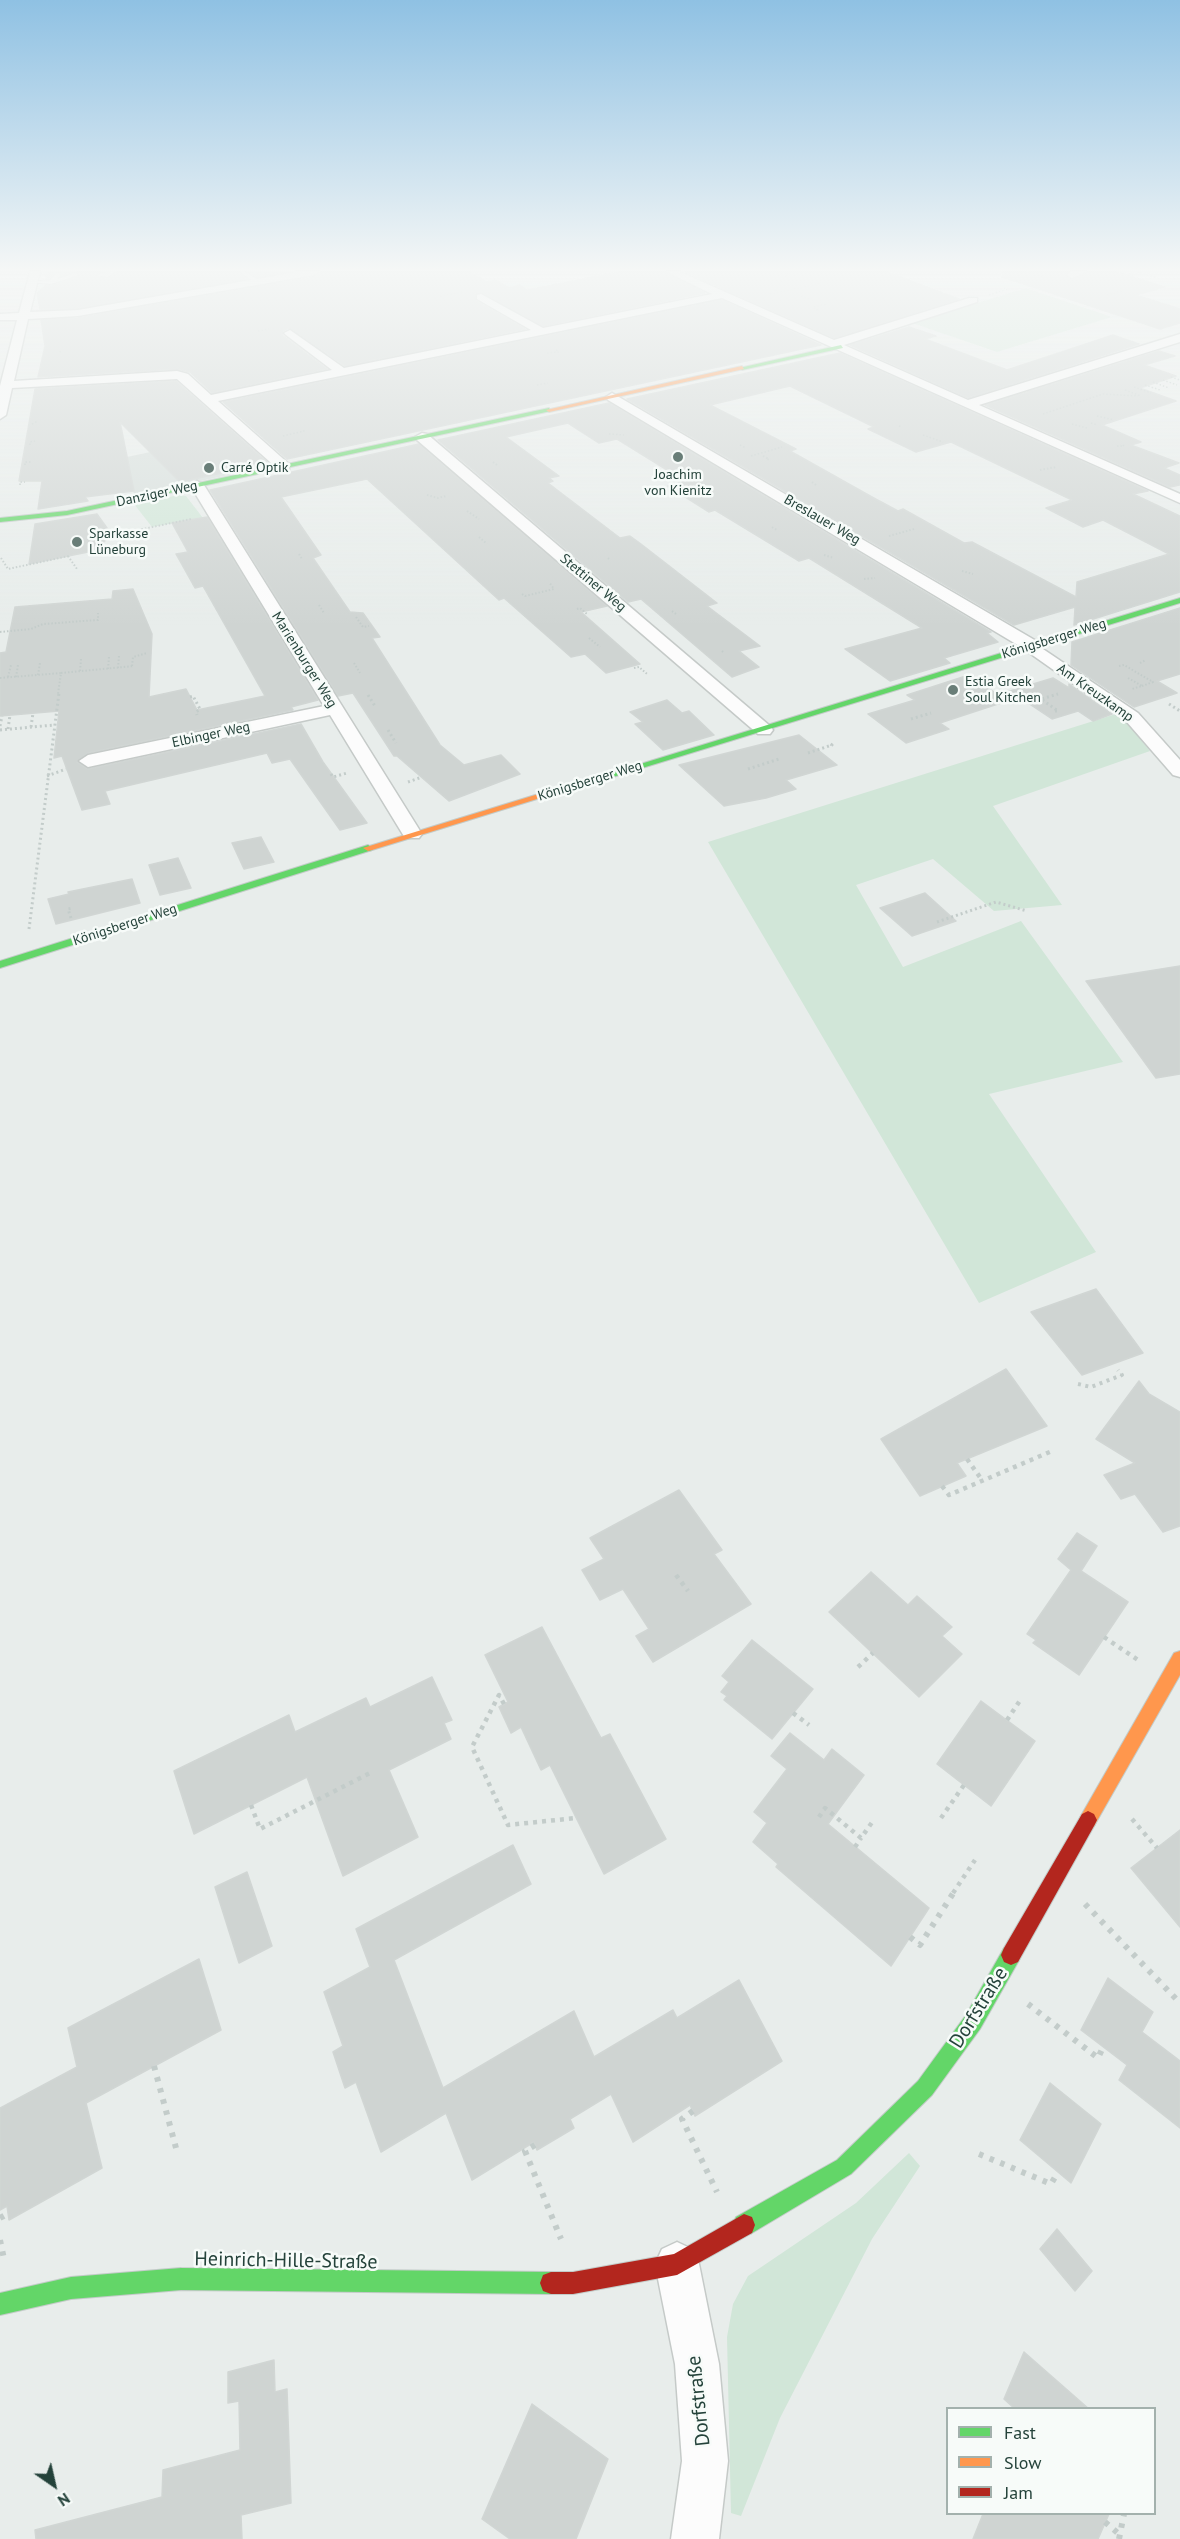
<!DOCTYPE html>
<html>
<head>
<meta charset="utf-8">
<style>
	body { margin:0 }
	#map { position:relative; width:1180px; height:2539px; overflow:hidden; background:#e8edeb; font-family:"PT Sans",sans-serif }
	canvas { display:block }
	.legend { position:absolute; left:946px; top:2407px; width:210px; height:108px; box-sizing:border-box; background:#f7fbf9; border:2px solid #a3b1ad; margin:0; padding:8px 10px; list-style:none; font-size:18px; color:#24423a }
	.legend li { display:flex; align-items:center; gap:12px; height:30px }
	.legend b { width:30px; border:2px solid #a3b1ad }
	.north { position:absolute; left:24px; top:2455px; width:60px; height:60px; -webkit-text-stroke:4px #f7fbf9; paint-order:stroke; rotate:146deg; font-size:16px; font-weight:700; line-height:24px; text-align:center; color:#24423a }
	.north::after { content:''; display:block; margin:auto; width:21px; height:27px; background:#24423a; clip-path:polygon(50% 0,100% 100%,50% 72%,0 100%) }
</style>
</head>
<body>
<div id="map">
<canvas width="1180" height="2539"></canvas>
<ul class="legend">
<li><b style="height:8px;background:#63d668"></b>Fast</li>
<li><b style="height:8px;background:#ff974d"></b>Slow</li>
<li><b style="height:8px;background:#b3261e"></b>Jam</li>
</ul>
<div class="north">N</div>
</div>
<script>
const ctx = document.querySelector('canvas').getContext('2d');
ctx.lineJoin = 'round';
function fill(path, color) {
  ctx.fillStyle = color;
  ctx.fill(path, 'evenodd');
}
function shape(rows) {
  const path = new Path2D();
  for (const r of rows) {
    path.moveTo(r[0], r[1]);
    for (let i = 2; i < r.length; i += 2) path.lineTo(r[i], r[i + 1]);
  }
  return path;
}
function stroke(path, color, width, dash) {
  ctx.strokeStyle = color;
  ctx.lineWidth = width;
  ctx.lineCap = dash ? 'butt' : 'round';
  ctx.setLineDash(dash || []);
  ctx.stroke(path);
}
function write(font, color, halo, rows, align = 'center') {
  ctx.font = font + ' "PT Sans",sans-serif';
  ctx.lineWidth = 5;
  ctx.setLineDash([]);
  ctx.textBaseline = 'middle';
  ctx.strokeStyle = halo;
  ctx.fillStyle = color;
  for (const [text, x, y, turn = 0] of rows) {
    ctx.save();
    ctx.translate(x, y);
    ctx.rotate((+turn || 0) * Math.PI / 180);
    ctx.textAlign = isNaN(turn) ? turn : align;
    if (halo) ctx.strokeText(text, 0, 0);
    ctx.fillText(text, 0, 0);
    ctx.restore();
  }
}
fill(shape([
	[46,272,300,272,76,311,48,313,41,312],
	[234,434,263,463,257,469,134,495,127,457]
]), '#d6dedb');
fill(shape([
	[1026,288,1112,317,997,352,912,323],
	[179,495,186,496,203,518,152,527,134,504],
	[1119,713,1150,751,993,806,1062,905,994,911,933,859,856,885,903,967,1021,921,1123,1062,989,1094,1096,1252,979,1303,708,842],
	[909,2153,920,2166,872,2239,780,2418,741,2516,731,2513,727,2337,733,2304,748,2276,856,2203]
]), '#d1e6d8');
const building = shape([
	[77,272,100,272,94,276,108,279,116,272,238,272,246,279,78,308,40,309,37,293,45,286,52,286,79,277,80,274,77,272],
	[321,272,469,272,487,282,495,280,509,288,520,285,527,290,619,272,665,272,705,293,543,326,480,292,475,294,476,301,525,329,345,366,289,328,283,331,282,335,327,369,212,393,190,372,177,369,38,377,45,346,41,320,78,318,314,277,321,272],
	[685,272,887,272,959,299,834,338,685,272],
	[1003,272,1068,272,1066,277,1073,280,1088,272,1116,272,1165,287,1136,295,1180,309,1180,323,1160,329,1002,277,1003,272],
	[722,300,821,345,287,459,223,402,722,300],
	[909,327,936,336,925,339,1007,370,1113,335,1139,344,968,398,850,345,909,327],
	[1159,351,1175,356,1144,365,1176,376,1140,388,1176,401,1102,425,1141,442,1131,445,1179,463,1164,468,1180,475,1180,485,1170,487,985,405,1159,351],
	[840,353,1148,491,1133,494,1180,516,1180,592,1074,625,1075,607,1014,625,627,399,840,353],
	[790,386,874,427,868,429,916,452,951,442,1072,500,1046,508,1083,527,1103,520,1169,554,1077,582,1076,597,972,542,964,543,903,509,898,511,872,497,790,451,796,449,710,405,790,386],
	[176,381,268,463,180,482,120,422,134,491,85,497,88,501,38,509,42,481,19,481,35,389,176,381],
	[609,403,991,632,987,633,998,642,944,658,950,663,890,681,845,649,922,628,809,558,799,561,715,510,709,512,668,486,685,481,617,439,599,443,568,423,506,437,559,476,549,478,553,481,548,483,620,538,630,536,641,544,717,603,707,606,760,646,739,651,759,667,732,677,641,599,628,602,438,440,609,403],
	[419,444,607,606,581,612,640,664,606,673,585,654,571,657,504,598,499,600,367,479,281,497,321,555,313,558,350,612,363,613,380,637,372,638,440,745,464,765,501,755,520,774,449,801,397,756,394,756,353,693,338,696,210,490,419,444],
	[97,514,112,535,93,551,29,564,35,524,97,514],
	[207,517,318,700,291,707,293,710,88,753,77,762,88,769,301,724,323,762,367,823,340,830,290,759,272,763,267,753,105,791,110,804,82,810,62,756,54,758,59,711,0,716,0,653,6,652,15,607,112,599,113,591,133,589,152,634,149,697,186,689,197,710,265,696,203,586,195,588,176,554,188,552,172,523,207,517],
	[1180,608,1180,674,1157,681,1177,693,1134,707,1071,665,1072,642,1180,608],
	[969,675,1007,701,940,723,949,729,906,743,868,714,915,700,907,695,969,675],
	[1053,678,1069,688,1069,684,1112,714,1093,721,1078,711,1052,719,1010,691,1053,678],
	[667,700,682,713,689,711,714,735,663,750,635,724,643,722,630,712,667,700],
	[799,735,837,765,786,780,796,789,766,798,724,806,679,765,799,735],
	[261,837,274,862,244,869,232,843,261,837],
	[178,858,191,888,160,895,149,865,178,858],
	[132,879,140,903,56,924,48,899,69,894,68,892,132,879],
	[925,893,956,921,912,936,880,908,925,893],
	[1180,966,1180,1074,1156,1078,1086,981,1180,966],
	[1096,1289,1143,1353,1082,1375,1031,1312,1096,1289],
	[1006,1369,1047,1426,957,1463,966,1476,920,1496,881,1439,1006,1369],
	[1139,1381,1149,1394,1180,1412,1180,1526,1163,1532,1135,1494,1121,1499,1104,1475,1135,1463,1096,1439,1139,1381],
	[679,1490,722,1550,714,1554,751,1604,653,1662,636,1636,649,1629,623,1589,600,1600,582,1570,604,1559,590,1538,679,1490],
	[1077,1533,1097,1546,1081,1571,1128,1602,1079,1675,1033,1643,1036,1640,1027,1634,1071,1570,1058,1559,1077,1533],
	[871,1572,908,1605,917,1596,952,1627,942,1636,962,1654,919,1697,829,1612,871,1572],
	[542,1627,601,1738,610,1734,666,1839,604,1874,550,1765,541,1770,521,1727,511,1733,499,1707,508,1702,485,1655,542,1627],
	[752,1640,813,1689,772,1739,724,1700,727,1696,721,1692,729,1682,722,1676,752,1640],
	[432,1677,452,1720,444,1723,451,1739,389,1770,418,1837,343,1876,307,1777,194,1834,174,1771,289,1715,295,1732,366,1698,370,1707,432,1677],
	[981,1701,1035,1741,991,1806,937,1764,981,1701],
	[790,1733,824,1760,832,1749,864,1775,828,1824,929,1908,891,1966,776,1867,778,1864,753,1842,767,1823,754,1812,787,1769,771,1756,790,1733],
	[1180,1830,1180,1927,1131,1868,1180,1830],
	[513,1845,531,1884,394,1960,443,2088,574,2011,594,2057,673,2010,677,2018,739,1980,782,2061,695,2116,690,2105,633,2142,611,2094,570,2119,574,2128,537,2150,534,2142,472,2180,446,2113,381,2152,356,2082,345,2088,333,2052,343,2046,324,1992,370,1967,356,1929,513,1845],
	[247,1872,272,1946,239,1963,215,1887,247,1872],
	[199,1959,221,2030,86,2103,102,2168,9,2220,7,2206,0,2210,0,2108,77,2067,68,2028,199,1959],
	[1108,1978,1153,2012,1142,2032,1180,2061,1180,2128,1119,2080,1127,2065,1081,2030,1108,1978],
	[1050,2083,1101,2124,1071,2183,1020,2140,1050,2083],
	[1057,2229,1092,2271,1075,2291,1040,2249,1057,2229],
	[1024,2352,1089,2409,1015,2409,1004,2399,1024,2352],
	[274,2360,275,2392,287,2389,291,2503,241,2515,242,2539,36,2539,35,2530,162,2497,163,2470,240,2450,239,2401,228,2403,228,2372,274,2360],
	[532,2404,608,2459,576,2539,510,2539,482,2519,532,2404],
	[983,2514,1109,2514,1098,2539,973,2539,983,2514]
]);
fill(building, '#cfd4d2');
stroke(building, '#d1d6d4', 1.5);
const lane = shape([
	[108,272,114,272,108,277,96,275,108,272],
	[240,272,245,272,260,281,255,282,240,272],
	[57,273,60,275,57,279,75,273,78,275,51,284,29,282,50,280,57,273]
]);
const street = shape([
	[30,272,40,272,30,312,78,310,297,272,319,272,314,275,78,316,28,319,14,381,177,371,188,374,211,395,332,370,286,335,284,333,290,330,344,368,531,330,477,299,477,295,481,294,543,328,712,294,667,272,680,272,834,340,969,298,977,298,977,302,844,345,968,400,1180,334,1180,342,979,405,1180,494,1180,503,722,298,218,401,289,464,289,470,284,471,279,470,177,379,12,388,6,415,0,419,0,386,17,320,0,320,0,314,19,313,30,272],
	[1086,272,1072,278,1067,275,1071,272,1086,272],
	[612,393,1038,642,1040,647,1138,713,1180,760,1180,777,1173,775,1126,721,1021,647,608,400,606,397,612,393],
	[422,433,427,434,770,726,773,730,770,734,758,734,417,440,415,437,422,433],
	[197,481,204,485,422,834,419,838,405,838,330,715,88,767,79,761,88,755,324,706,190,485,197,481],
	[677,2242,692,2249,699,2264,719,2364,728,2461,719,2539,671,2539,682,2461,675,2364,655,2264,662,2249,677,2242]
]);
const fast = shape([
	[841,345,843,348,742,370,739,368,841,345],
	[549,408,551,411,67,515,0,522,0,518,67,511,549,408],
	[1180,598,1180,603,590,784,582,782,1180,598],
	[368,845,373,848,372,850,0,968,0,961,368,845],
	[1011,1945,1018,1948,1021,1955,1018,1962,980,2029,932,2095,851,2174,752,2233,744,2236,736,2233,733,2225,736,2217,837,2160,918,2081,966,2015,1004,1948,1011,1945],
	[181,2268,551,2272,559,2275,562,2283,559,2291,551,2294,181,2290,71,2299,0,2315,0,2293,71,2277,181,2268]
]);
const slow = shape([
	[742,366,744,369,549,412,546,410,742,366],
	[584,780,592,782,372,850,368,851,363,848,584,780],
	[1180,1651,1180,1675,1094,1826,1088,1829,1082,1826,1079,1820,1082,1814,1174,1653,1180,1651]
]);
const jam = shape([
	[1088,1811,1094,1814,1097,1820,1094,1826,1018,1962,1011,1965,1004,1962,1001,1955,1004,1948,1082,1814,1088,1811],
	[744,2214,752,2217,755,2225,752,2233,677,2275,573,2294,551,2294,543,2291,540,2283,543,2275,551,2272,573,2272,674,2254,744,2214]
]);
stroke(lane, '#c5cac8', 2);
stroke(street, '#c5cac8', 3);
stroke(fast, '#c3cbc8', 2);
stroke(slow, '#c3cbc8', 2);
stroke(jam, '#c3cbc8', 2);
stroke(shape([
	[378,272,381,272],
	[1027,272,1052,280],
	[1137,272,1157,278],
	[1131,273,1128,274,1133,276],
	[644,274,648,274],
	[389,278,393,277],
	[612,279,615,281],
	[393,280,397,279],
	[1016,281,1022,280],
	[775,291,788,273,792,272],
	[770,294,819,284],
	[989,295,1007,289,1002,288],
	[1107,295,1122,291],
	[440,296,463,292],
	[801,296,809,299],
	[816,310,819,310,813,307,827,304],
	[258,331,269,329],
	[60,351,61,354],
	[547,353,559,352,555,349],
	[1171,377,1180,380],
	[1163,380,1177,385],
	[1153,382,1169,388],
	[537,385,548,383],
	[1145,385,1160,390],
	[1134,387,1151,393],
	[1125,390,1141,396],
	[1043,414,1103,394,1138,396],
	[1097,416,1114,420],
	[1091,423,1097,425],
	[32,424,38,421],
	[1072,424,1087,428],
	[899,426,902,427],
	[609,434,624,435],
	[923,435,943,442],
	[283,436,304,431,302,430],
	[30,445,30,442,35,441],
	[740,445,746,448],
	[1117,446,1124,446,1121,444],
	[751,456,782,447]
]), '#c3ccca', 1.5, [1.5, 2]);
stroke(shape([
	[763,456,769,459,766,460],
	[493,462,497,465],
	[25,465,25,462,31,462],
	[1040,470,1056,467],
	[812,482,816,485],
	[20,485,20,482,25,482],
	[427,495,438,498,446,496],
	[467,511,479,519],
	[772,527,777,530],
	[138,530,191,519],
	[889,536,914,529],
	[479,537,487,544],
	[299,554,302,559],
	[824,555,834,558],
	[68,556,77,569],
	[1,558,8,569,69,556],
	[608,558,610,560],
	[962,571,973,574],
	[864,579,875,578],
	[522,594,525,596,554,589,549,582],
	[319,605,324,613],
	[577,609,580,608,588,615],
	[672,611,676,614],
	[356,617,363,627,369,626],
	[0,632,31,629,43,624,98,620,98,613],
	[589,638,600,647],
	[722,651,724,653],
	[354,663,360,673],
	[1140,663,1146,660],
	[132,666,133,657,147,653],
	[1119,666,1124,665,1153,682,1142,686],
	[118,668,119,656],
	[634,668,639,667,647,674],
	[108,669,109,657],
	[80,671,81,659],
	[61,673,134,666],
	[38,675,40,663],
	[8,677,11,665],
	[16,677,18,665],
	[0,678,61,673,58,694],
	[1128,678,1142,686,1132,689]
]), '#c3ccca', 2, [1.5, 2]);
stroke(shape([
	[368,695,375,706],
	[190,697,193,696,200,709,196,712,197,715],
	[1169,704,1180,711],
	[1055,711,1058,711,1041,699,1058,694],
	[911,719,931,713],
	[0,726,2,716],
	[31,727,33,713],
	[8,729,10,715],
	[0,730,54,725],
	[388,730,396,743],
	[808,753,832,745,829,743],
	[748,769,779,759],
	[331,774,333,777,347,773],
	[47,776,66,769],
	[408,782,422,777],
	[71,918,68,909,73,908],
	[937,922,996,902,1027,911],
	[29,929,59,693]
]), '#c3ccca', 3, [2, 3]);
stroke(shape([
	[1078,1384,1091,1387,1122,1375,1118,1370]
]), '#c3ccca', 4, [3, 4.5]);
stroke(shape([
	[967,1459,982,1480],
	[942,1486,949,1495,1052,1451],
	[676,1575,688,1591],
	[1104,1637,1138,1660],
	[858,1667,873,1653],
	[504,1704,499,1695,472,1747,508,1825,576,1818],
	[793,1713,809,1725],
	[1007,1720,1021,1699],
	[251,1805,260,1829,372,1772],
	[819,1817,825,1808,861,1838,873,1821],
	[941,1818,964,1785],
	[1132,1819,1157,1848],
	[855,1847,861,1838],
	[953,1893,975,1860]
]), '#c3ccca', 4.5, [4, 5]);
stroke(shape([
	[1085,1904,1180,2003],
	[910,1937,920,1945,954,1892],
	[1028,2004,1098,2058,1103,2047],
	[154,2066,176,2148],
	[693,2111,682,2119,717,2192],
	[535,2145,525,2151,561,2239],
	[979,2154,1051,2184,1058,2172],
	[0,2218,9,2213],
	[0,2240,4,2259],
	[1105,2522,1120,2535],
	[1119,2539,1124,2514]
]), '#c3ccca', 6, [4.5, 7]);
fill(lane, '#fcfcfc');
fill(street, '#fcfcfc');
fill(fast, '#63d668');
fill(slow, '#ff974d');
fill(jam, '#b3261e');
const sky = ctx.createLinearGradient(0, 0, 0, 627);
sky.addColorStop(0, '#8fc1e3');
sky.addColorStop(0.43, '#f5f7f6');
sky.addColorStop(1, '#f5f7f600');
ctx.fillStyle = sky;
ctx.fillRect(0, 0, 1180, 627);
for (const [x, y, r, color] of [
	[678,457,6,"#697e78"],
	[209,468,6,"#697e78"],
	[77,542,6,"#697e78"],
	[953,690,6,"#697e78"]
]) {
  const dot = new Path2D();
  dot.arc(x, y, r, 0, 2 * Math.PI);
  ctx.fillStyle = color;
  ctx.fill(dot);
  stroke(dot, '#f7fbf9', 2);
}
write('14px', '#24423a', '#f7fbf9', [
	["Carré Optik",221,468],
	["Joachim",678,475,"center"],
	["von Kienitz",678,491,"center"],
	["Sparkasse",89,534],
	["Lüneburg",89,550],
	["Estia Greek",965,682],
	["Soul Kitchen",965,698]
], 'left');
write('14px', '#24423a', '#f7fbf9', [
	["Danziger Weg",157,494,-12],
	["Breslauer Weg",822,520,30],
	["Stettiner Weg",593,583,40],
	["Königsberger Weg",1054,639,-17],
	["Marienburger Weg",304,660,58],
	["Am Kreuzkamp",1095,693,35],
	["Elbinger Weg",211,735,-12],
	["Königsberger Weg",590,781,-17],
	["Königsberger Weg",125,925,-18]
]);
write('20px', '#24423a', '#f7fbf9', [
	["Dorfstraße",979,2008,-58],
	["Heinrich-Hille-Straße",286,2261,1],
	["Dorfstraße",699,2401,-96]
]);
</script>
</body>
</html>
